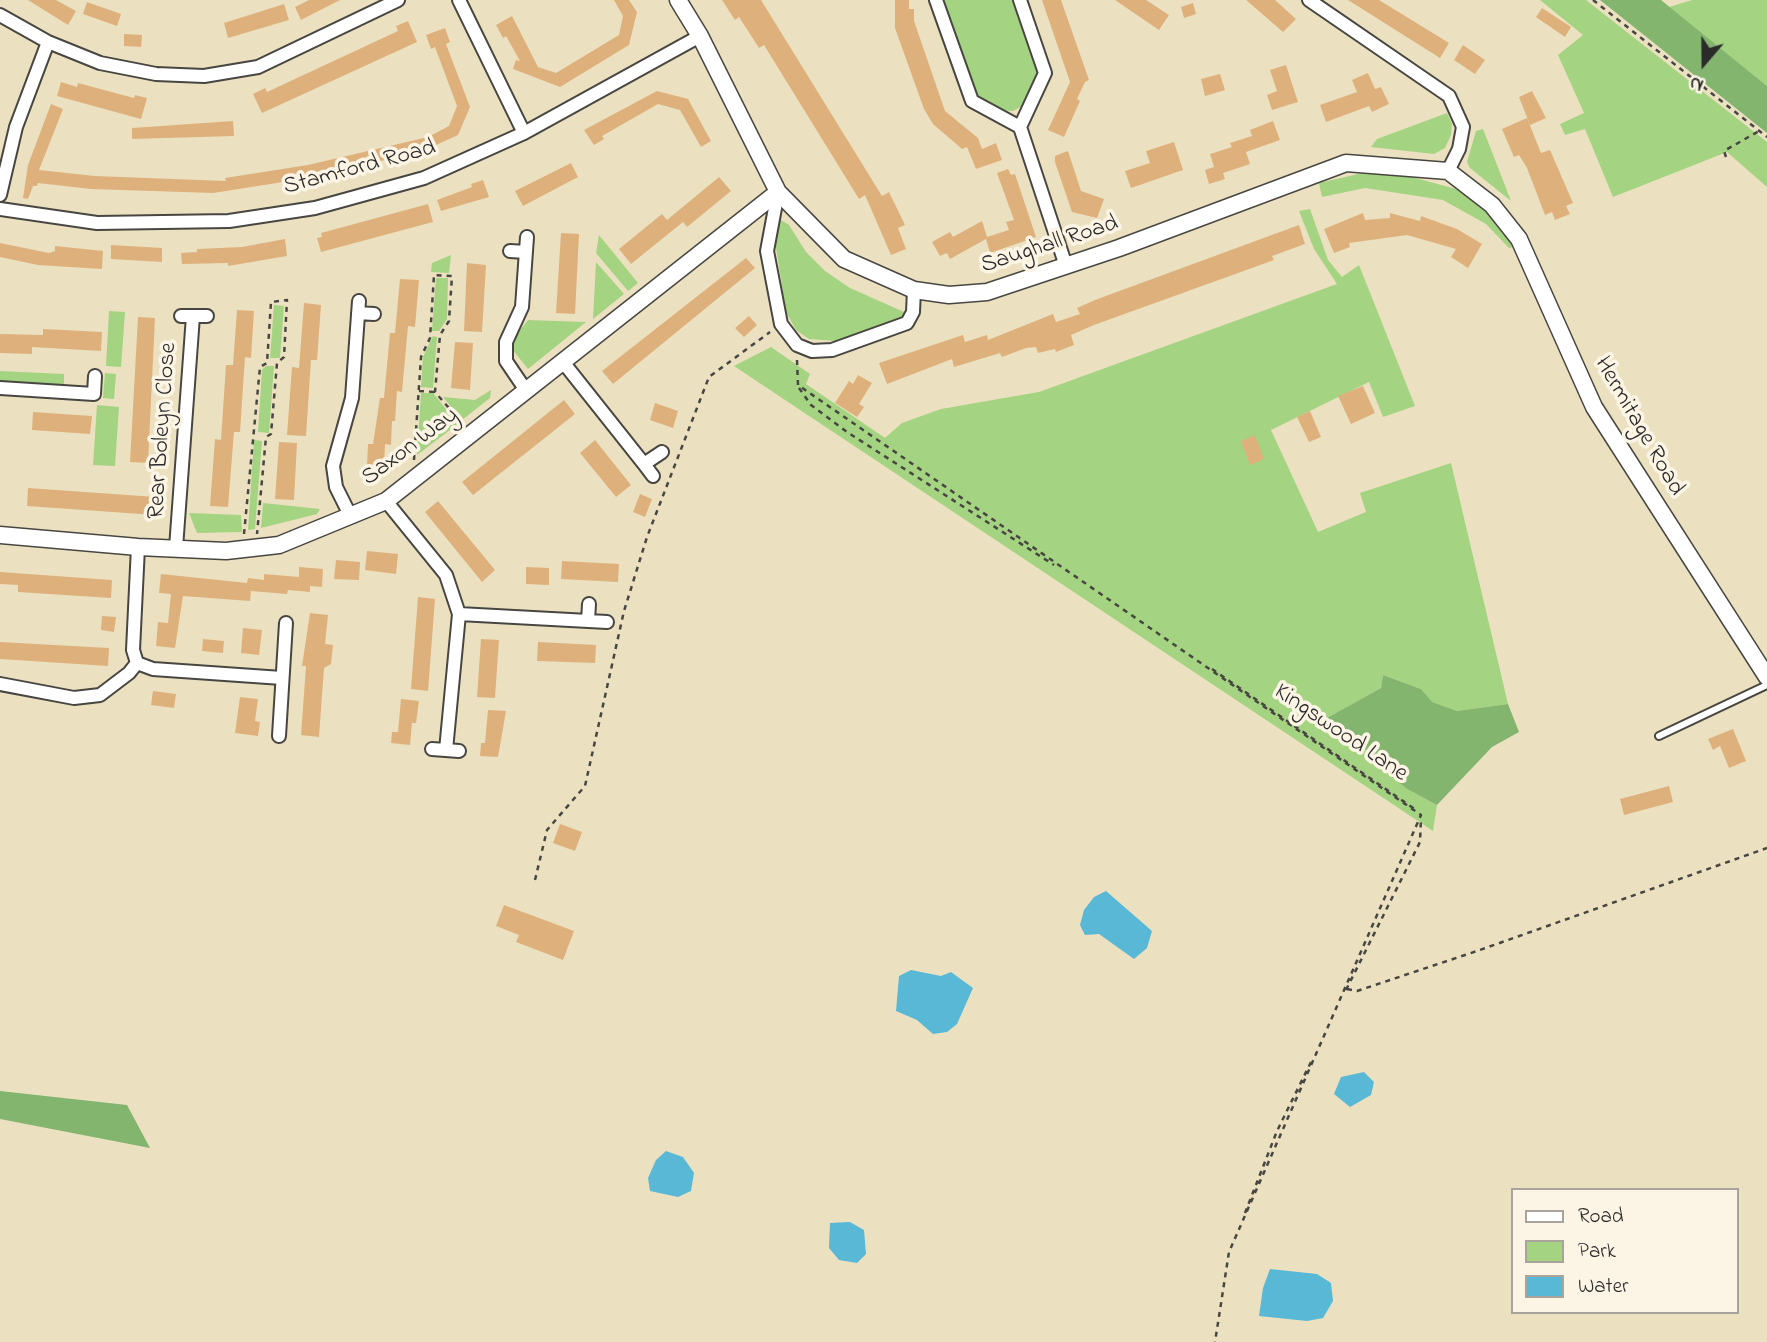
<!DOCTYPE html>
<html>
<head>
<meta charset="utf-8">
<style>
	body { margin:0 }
	#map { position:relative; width:1767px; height:1342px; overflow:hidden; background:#ebe1c0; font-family:"Indie Flower",sans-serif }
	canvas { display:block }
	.legend { position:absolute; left:1511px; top:1188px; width:228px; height:126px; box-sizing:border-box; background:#fcf5e5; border:2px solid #a8a49b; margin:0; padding:9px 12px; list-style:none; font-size:21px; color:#2b2b2b }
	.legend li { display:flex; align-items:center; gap:14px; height:35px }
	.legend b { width:35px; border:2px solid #a8a49b }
	.north { position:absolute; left:1669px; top:28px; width:70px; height:70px; -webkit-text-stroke:5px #fcf5e5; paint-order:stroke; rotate:200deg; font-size:19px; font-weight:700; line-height:28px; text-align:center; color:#2b2b2b }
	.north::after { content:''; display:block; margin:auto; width:24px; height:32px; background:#2b2b2b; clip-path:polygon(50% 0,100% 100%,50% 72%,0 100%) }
</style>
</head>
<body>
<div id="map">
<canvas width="1767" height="1342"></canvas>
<ul class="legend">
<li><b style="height:9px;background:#fff"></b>Road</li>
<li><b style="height:19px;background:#a4d381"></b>Park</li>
<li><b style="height:19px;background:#58b8d6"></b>Water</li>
</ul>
<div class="north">N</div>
</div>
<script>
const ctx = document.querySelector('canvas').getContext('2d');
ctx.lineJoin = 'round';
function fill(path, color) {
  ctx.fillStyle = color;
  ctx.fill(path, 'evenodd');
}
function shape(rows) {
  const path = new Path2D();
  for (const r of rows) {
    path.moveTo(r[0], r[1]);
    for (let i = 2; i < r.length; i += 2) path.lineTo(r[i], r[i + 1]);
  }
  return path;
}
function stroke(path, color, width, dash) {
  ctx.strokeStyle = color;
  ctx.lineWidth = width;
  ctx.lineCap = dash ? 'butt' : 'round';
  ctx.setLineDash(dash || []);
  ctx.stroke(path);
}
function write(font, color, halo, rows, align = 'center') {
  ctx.font = font + ' "Indie Flower",sans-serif';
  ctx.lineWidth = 7;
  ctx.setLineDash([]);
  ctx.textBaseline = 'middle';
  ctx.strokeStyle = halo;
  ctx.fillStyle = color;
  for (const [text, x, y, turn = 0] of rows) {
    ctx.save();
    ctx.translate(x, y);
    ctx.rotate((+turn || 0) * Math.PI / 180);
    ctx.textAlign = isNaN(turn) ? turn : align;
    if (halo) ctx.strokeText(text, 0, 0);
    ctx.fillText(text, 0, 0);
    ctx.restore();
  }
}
fill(shape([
	[942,0,1013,0,1037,73,1037,82,1024,105,1013,111,999,110,974,94],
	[1540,0,1586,0,1767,142,1767,187,1727,152,1613,197,1585,129,1565,135,1560,124,1584,113,1558,55,1583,35],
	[1692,0,1767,0,1767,86,1669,7],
	[1447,113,1452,124,1451,135,1445,148,1434,154,1371,147,1377,139],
	[1483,129,1511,201,1470,168,1467,162,1476,131],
	[1367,172,1397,173,1456,189,1486,212,1514,247,1509,248,1486,224,1443,200,1365,188,1322,197,1319,183],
	[1310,209,1328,260,1342,277,1359,265,1415,406,1383,417,1369,382,1271,430,1318,532,1366,512,1360,493,1451,463,1508,704,1457,711,1431,702,1421,689,1383,675,1381,688,1325,719,1379,760,1387,773,1407,789,1437,805,1433,831,734,366,771,347,810,374,806,384,885,438,902,423,941,409,1039,392,1337,284,1314,249,1299,211],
	[781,220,789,225,806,252,825,271,850,288,904,312,901,320,835,341,809,339,796,330,786,312,775,241,777,224],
	[599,235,638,283,628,291,596,253],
	[451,255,449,273,431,272,432,263],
	[596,262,624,294,593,319],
	[436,278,448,278,447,319,439,331,432,331],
	[274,305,284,306,280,358,270,358],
	[109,311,125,312,121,367,106,366],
	[528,320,586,322,528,369,512,349,514,338],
	[433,336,437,337,433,388,421,387,423,357],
	[266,366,274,366,269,433,258,432,262,370],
	[0,371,64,374,64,385,0,382],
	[105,373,116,374,114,399,103,398],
	[491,390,490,398,462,420,443,397,475,400],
	[421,393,433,393,458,424,417,455],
	[97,405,119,407,115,466,93,465],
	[254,440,262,441,255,529,248,530],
	[263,503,320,509,317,514,261,528],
	[189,513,241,515,242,532,197,533]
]), '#a4d381');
fill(shape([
	[1600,0,1661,0,1767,86,1767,133],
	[1383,675,1421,689,1432,702,1457,711,1508,704,1519,732,1492,747,1437,805,1407,789,1387,773,1379,760,1325,719,1381,688],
	[0,1091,127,1105,150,1148,0,1119]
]), '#83b56f');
fill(shape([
	[1106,891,1152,931,1147,948,1134,959,1099,934,1085,935,1080,925,1084,910,1094,897],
	[911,970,941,976,951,972,973,988,957,1024,947,1032,933,1034,917,1020,896,1011,899,976],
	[1364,1072,1374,1082,1371,1095,1350,1107,1334,1094,1341,1077],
	[666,1151,683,1157,694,1173,691,1191,678,1197,650,1191,648,1178,656,1160],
	[850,1222,864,1230,866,1254,857,1263,839,1260,829,1248,830,1223],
	[1270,1269,1317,1274,1331,1283,1333,1301,1323,1318,1307,1321,1259,1316,1263,1288]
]), '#58b8d6');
fill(shape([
	[28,0,56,0,76,11,68,25],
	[309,0,340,0,301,20,295,7],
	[614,0,629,0,637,12,629,45,560,87,513,69,516,60,520,61,506,36,503,38,496,25,512,16,538,67,556,73,619,35,623,16],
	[722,0,761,0,882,196,889,192,905,225,898,228,906,249,891,255,865,195,859,199,764,45,759,48,739,17,735,20],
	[895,0,909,0,909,9,914,9,914,21,945,111,978,138,982,149,996,143,1002,160,976,169,967,147,962,149,933,124,924,109,895,28],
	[1042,0,1061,0,1089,80,1085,82,1077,99,1080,101,1064,137,1048,130,1070,82],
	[1115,0,1146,0,1169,15,1159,30],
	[1246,0,1275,0,1296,19,1283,32],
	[1348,0,1379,0,1449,43,1440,58],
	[87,2,121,14,117,26,83,14],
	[1193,3,1196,14,1184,18,1181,7],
	[284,4,289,20,228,38,224,23],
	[1542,8,1571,27,1565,37,1536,17],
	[408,21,417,42,262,113,253,94,265,88,267,92,398,31,396,26],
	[445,28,450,42,446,44,470,107,458,135,421,152,296,180,213,193,91,189,38,183,37,186,33,186,28,199,23,198,28,165,51,104,63,109,39,170,95,176,226,181,225,178,308,165,428,137,449,126,457,106,435,47,431,49,426,35],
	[124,34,142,35,141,47,124,46],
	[1463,45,1485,60,1475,74,1454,60],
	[1286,65,1298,102,1272,110,1267,95,1277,91,1270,70],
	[1368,73,1375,89,1381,87,1389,104,1372,112,1369,106,1326,122,1320,105,1357,92,1352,80],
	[1220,74,1225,90,1205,96,1201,79],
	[61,82,77,87,78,83,134,98,135,95,147,98,141,119,57,96],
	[657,91,688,99,711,141,701,147,680,110,658,104,602,136,604,139,594,145,584,130],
	[1532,91,1546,118,1530,125,1519,97],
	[1527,118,1541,153,1550,150,1573,203,1566,206,1570,214,1555,220,1552,212,1545,215,1527,168,1519,155,1514,157,1502,129],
	[233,121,234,136,132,139,132,128],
	[1273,121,1280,140,1246,152,1250,164,1223,173,1225,179,1209,184,1205,170,1214,167,1210,154,1232,147,1230,143,1252,136,1250,130],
	[1174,142,1183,170,1131,188,1125,171,1150,163,1146,151],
	[1068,151,1081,191,1104,199,1097,218,1072,212,1055,162,1055,156],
	[571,163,578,177,523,206,515,191],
	[1008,169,1011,175,1015,174,1036,237,990,253,986,239,950,259,947,253,940,256,932,242,950,232,953,237,982,221,987,237,1009,230,1006,222,1014,220,997,173],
	[719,177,731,191,687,227,683,222,631,264,619,249,662,214,667,220],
	[483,180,489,197,441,211,437,200,472,187,471,184],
	[428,204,433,222,321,252,317,238,322,237,321,233],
	[1363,213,1365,220,1390,218,1390,213,1420,221,1421,216,1457,229,1482,244,1468,268,1451,257,1456,249,1407,235,1349,243,1350,247,1334,253,1324,229],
	[1299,225,1305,244,1272,256,1274,260,1094,325,1071,335,1074,345,1056,352,1055,349,1038,353,1036,347,1026,348,1002,357,1000,353,954,367,952,359,887,384,879,363,963,335,965,342,987,335,988,340,1053,314,1056,322,1080,314,1077,308,1095,300],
	[561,233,579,234,575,314,556,313],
	[285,239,287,256,228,266,228,263,182,264,181,253,197,252,197,249,242,247],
	[0,243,49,253,55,251,55,246,103,251,102,269,38,265,0,257],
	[111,245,162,248,162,262,111,259],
	[746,258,755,268,613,384,602,371],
	[467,263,486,265,482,332,464,331],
	[400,279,419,280,415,327,408,326,402,392,397,391,395,421,392,421,391,445,385,444,384,467,367,466,368,444,373,444,380,398,384,398,390,333,395,333],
	[304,303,321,305,317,360,311,360,306,436,287,435,292,367,299,368],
	[237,310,254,311,251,358,245,357,240,432,234,432,228,507,210,506,215,439,221,440,226,365,233,365],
	[749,316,757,325,744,337,735,328],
	[138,317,155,318,148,463,130,462],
	[43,329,102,332,101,351,32,347,32,354,0,353,0,334,43,335],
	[455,342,473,343,470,390,451,388],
	[858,375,872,383,859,404,864,407,857,417,835,403,849,381,853,384],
	[1363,386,1375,413,1351,424,1338,396],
	[564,400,575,414,473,495,462,482],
	[655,403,678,411,673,428,650,420],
	[1310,411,1321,437,1309,442,1297,417],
	[33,412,92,416,90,434,32,430],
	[1255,435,1264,459,1250,465,1241,441],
	[595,440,631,485,616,497,580,453],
	[279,442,297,443,294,500,275,499],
	[28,488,156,497,155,515,27,506],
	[640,494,652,499,645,517,633,512],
	[438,501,495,570,482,582,425,512],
	[367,551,398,554,396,574,365,570],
	[336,560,360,562,359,580,334,579],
	[562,561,619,564,618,582,561,579],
	[299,567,323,569,322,587,310,586,310,592,288,590,287,594,251,591,250,601,183,596,175,648,156,646,158,622,168,623,171,594,159,593,161,574,247,583,248,578,264,580,264,574,299,577],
	[526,567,549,568,549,585,526,584],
	[0,572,112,580,111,598,18,592,18,585,0,584],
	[418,597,435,599,428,691,411,689],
	[310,613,328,615,325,644,333,645,331,664,324,668,319,737,301,735,306,666,302,666],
	[102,616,116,617,114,632,101,630],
	[243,628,262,630,259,655,241,653],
	[203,639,224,641,223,653,202,651],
	[481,639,499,640,495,698,477,697],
	[0,642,109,648,108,666,0,659],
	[538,642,596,645,595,663,537,661],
	[153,691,176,694,174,708,151,705],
	[240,697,258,699,255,721,260,722,258,736,235,733],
	[401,699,419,701,416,723,412,723,410,745,391,743,392,732,398,732],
	[488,710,506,711,498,757,480,756,481,743,485,743],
	[1733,729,1746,761,1729,768,1720,746,1713,750,1708,739],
	[1669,786,1673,802,1624,815,1620,799],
	[560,824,582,832,575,851,553,843],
	[504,905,574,931,563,960,516,942,519,935,496,926]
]), '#deb17c');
const service = shape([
	[1659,736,1767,685]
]);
const minor = shape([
	[459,0,524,133],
	[936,0,972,101,1020,127],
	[1020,0,1045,73,1020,127,1066,266],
	[1309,0,1449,96,1463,127,1459,149,1448,171],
	[0,15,48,42,100,63,156,74,204,76,258,67,398,0],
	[778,192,767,251,781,324,797,345,812,351,832,350,907,323,913,312,914,290],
	[0,195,16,127,48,42],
	[0,209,97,223,229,221,315,208,424,178,524,133,700,36],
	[510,251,526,252],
	[358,313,374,314],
	[181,316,207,316],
	[563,362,644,464],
	[0,388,94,394,95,376],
	[525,389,506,361,506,342,522,307,527,237],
	[653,476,644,464,662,452],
	[386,501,446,575,459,614,446,750],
	[350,515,336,487,333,466,352,398,359,301],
	[138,547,133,650,137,663,153,669,282,678],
	[176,548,193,316],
	[459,614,607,622],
	[588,621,589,604],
	[0,684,74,698,100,695,129,673,137,663],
	[279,736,286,623],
	[432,749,459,751]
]);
const tertiary = shape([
	[678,0,700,36,778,192,844,259,914,290,949,295,987,292,1119,248,1346,163,1448,171,1492,205,1519,239,1594,407,1767,677],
	[0,535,138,547,226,551,279,545,386,501,778,192]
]);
stroke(service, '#484641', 10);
stroke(minor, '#484641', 16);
stroke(tertiary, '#484641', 19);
stroke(shape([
	[1593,0,1767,137],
	[1726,157,1724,151,1759,131],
	[797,360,798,385,1421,815,1229,1252,1215,1342],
	[799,388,811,405,847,432,1054,565],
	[419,391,435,392],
	[414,460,421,357,430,338,434,275,452,276,449,321,440,335,435,392,461,422],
	[244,534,260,367,267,363,271,302,287,300,284,357,277,363,271,434,266,437,257,534],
	[1212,669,1416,810],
	[535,880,547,830,585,786,624,611,647,537,709,377,770,332],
	[1347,989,1357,991,1477,951,1767,848],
	[1346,990,1420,842,1421,818],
	[1245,1213,1277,1131,1311,1062]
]), '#484641', 2.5, [5, 5]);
stroke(service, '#fff', 6);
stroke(minor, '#fff', 12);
stroke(tertiary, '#fff', 16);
write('24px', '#2b2b2b', '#fcf5e5', [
	["Stamford Road",360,169,-15],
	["Saughall Road",1050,246,-18],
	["Hermitage Road",1638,427,60],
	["Rear Boleyn Close",164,431,-86],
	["Saxon Way",411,448,-37],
	["Kingswood Lane",1340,734,34]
]);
</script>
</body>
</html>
